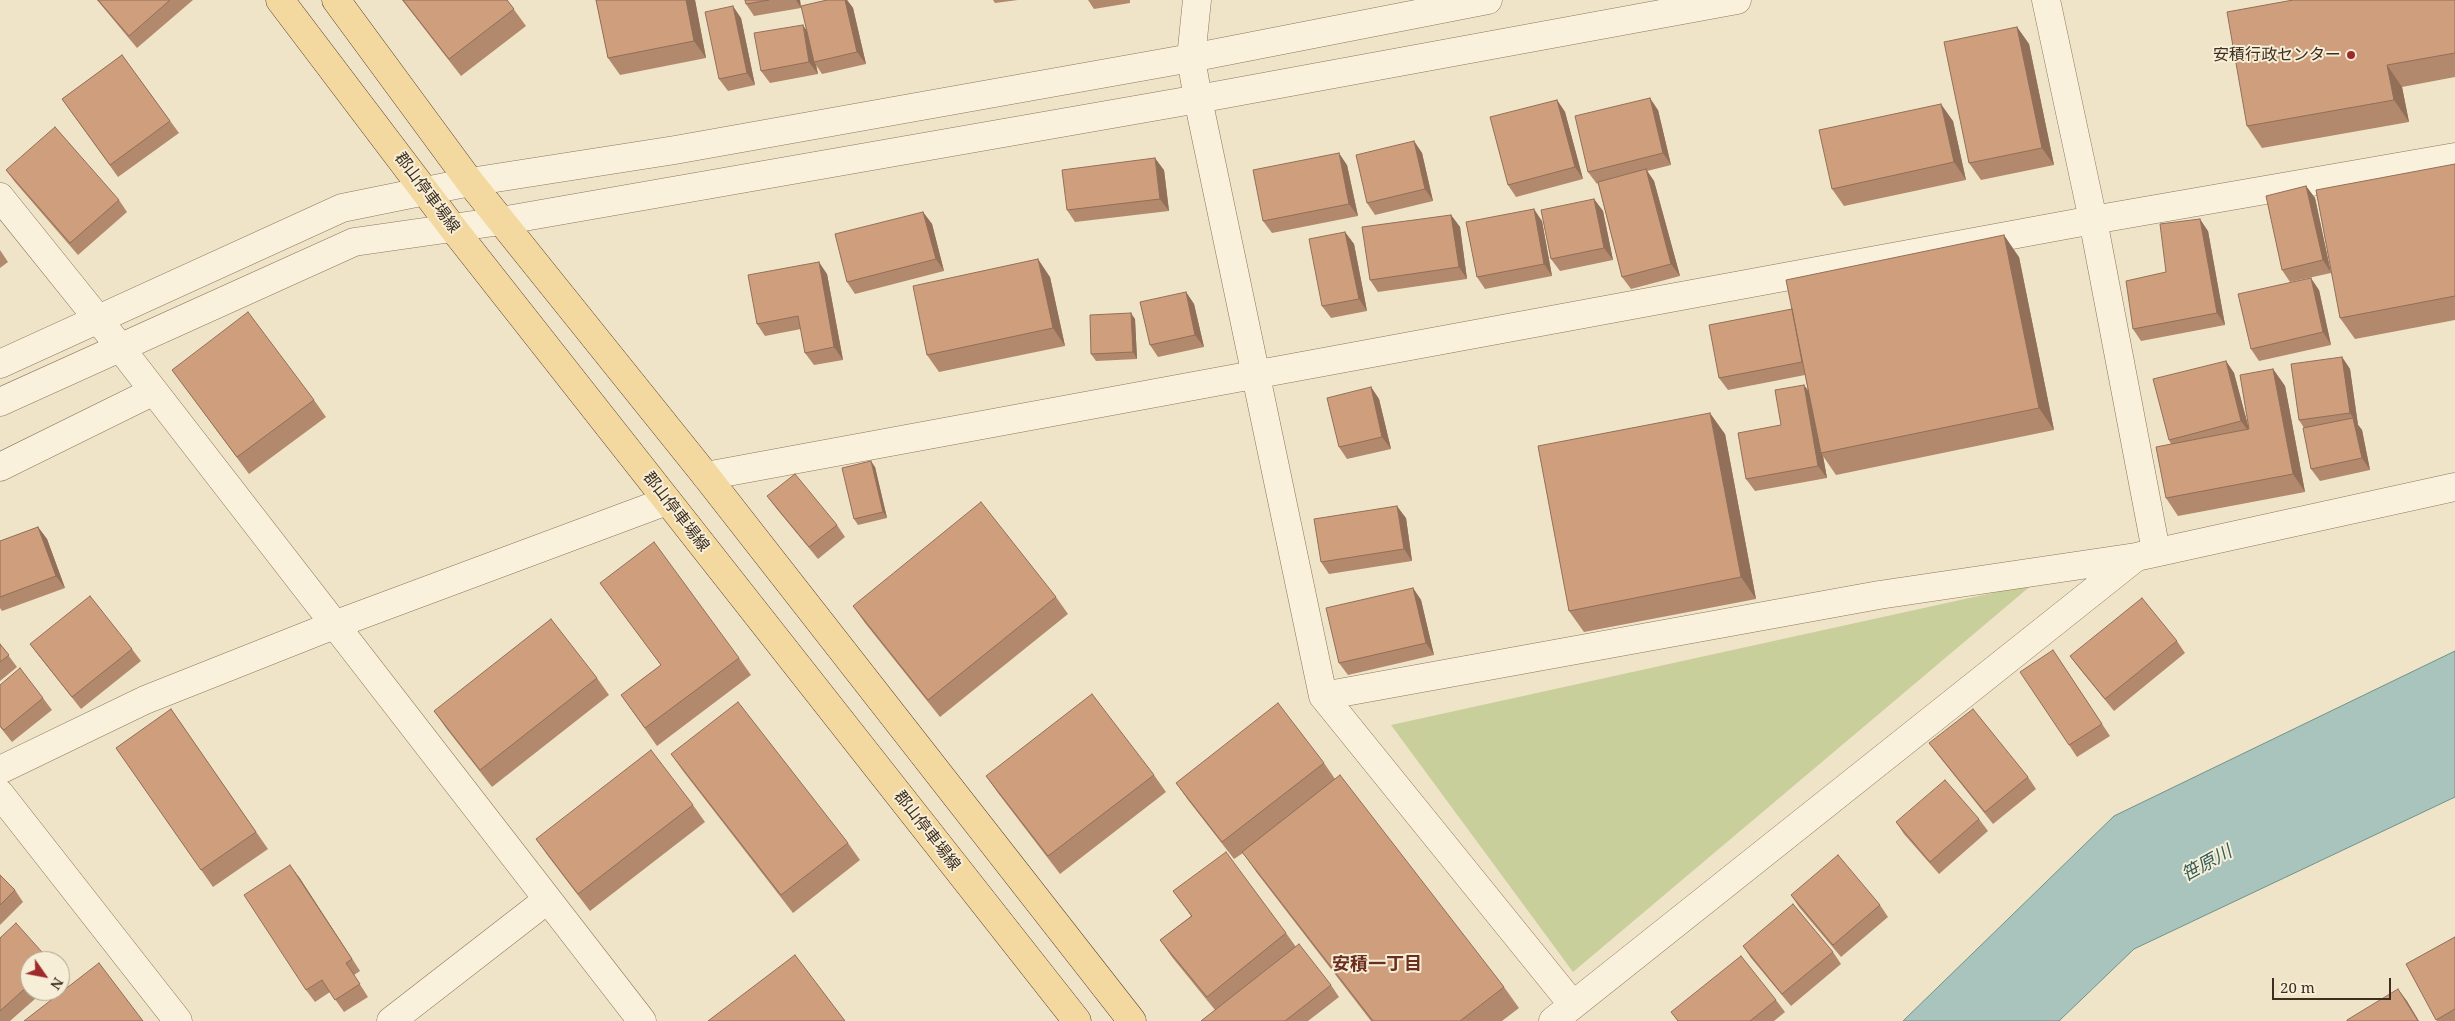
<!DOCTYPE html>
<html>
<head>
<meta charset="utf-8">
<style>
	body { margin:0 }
	#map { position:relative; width:2455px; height:1021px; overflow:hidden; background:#f0e4c8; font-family:"Noto Serif",serif }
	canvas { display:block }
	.north { position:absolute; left:20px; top:951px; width:50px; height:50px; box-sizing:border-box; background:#f7eed8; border:1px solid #ada18e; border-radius:50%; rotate:123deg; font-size:14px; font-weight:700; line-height:20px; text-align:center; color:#3d2e20 }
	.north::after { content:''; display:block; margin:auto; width:18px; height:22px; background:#9e2a2b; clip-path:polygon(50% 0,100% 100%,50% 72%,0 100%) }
	.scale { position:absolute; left:2272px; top:978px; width:119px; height:22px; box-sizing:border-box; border:2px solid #3d2e20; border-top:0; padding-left:6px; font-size:15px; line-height:18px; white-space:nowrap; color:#3d2e20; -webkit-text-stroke:4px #f7eed8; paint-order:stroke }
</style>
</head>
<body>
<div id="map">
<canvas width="2455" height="1021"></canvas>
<div class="north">N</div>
<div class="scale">20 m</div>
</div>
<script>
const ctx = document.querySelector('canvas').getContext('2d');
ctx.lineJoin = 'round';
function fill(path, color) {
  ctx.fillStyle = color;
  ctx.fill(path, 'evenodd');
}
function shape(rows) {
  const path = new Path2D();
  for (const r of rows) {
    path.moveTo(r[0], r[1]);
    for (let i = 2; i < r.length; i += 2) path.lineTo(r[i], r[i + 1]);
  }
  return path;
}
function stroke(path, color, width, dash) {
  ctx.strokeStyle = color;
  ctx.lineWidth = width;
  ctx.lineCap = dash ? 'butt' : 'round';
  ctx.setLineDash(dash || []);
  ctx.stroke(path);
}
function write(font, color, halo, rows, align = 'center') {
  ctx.font = font + ' "Noto Serif","Noto Sans JP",serif';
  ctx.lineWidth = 4;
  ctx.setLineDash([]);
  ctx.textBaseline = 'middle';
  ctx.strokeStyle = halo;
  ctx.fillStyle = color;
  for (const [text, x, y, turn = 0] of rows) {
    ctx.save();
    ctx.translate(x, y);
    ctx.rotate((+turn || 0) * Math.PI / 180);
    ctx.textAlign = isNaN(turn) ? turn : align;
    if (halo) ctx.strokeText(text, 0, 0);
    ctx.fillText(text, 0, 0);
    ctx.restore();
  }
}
fill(shape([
	[2033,584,1573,972,1391,725]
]), '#c9cf9b');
const water = shape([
	[2455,651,2455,797,2134,949,2059,1021,1903,1021,2114,816,2455,651]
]);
fill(water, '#a9c4bc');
stroke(water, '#6f938a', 1);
const minor = shape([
	[1197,0,1191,58,1198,99,1323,696,1573,1005],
	[2046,0,2093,220,2156,551],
	[0,197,98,319,642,1021],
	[0,467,152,392],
	[706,476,2093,220,2455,157],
	[1323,696,1879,595,2136,557,2455,487],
	[0,770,145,700,334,625,667,501],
	[0,794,178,1021],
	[391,1021,547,900],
	[1553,1021,2135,558]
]);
const tertiary = shape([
	[0,364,342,208,470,182,675,150,1191,58,1488,0],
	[0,402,354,242,501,221,1198,99,1737,0]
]);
const primary = shape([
	[280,0,452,227,1077,1021],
	[336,0,470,182,706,476,1132,1021]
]);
stroke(minor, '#8d765c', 29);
stroke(tertiary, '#8d765c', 29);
stroke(primary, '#5b4430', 29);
stroke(minor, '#faf1dc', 28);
stroke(tertiary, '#faf1dc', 28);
stroke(primary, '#f3d9a0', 28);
fill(shape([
	[97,0,193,0,137,48],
	[402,0,507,0,526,26,461,76],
	[596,0,695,0,706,58,620,75,608,58],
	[745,0,800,0,801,8,754,16,746,4],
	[827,0,847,0,853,8,866,64,822,74,816,65,818,74,770,83,761,71,807,30],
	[993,0,1018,0,995,3],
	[1088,0,1130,0,1130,3,1094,9],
	[2455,0,2455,77,2402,87,2409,122,2262,148,2247,126],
	[741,18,755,85,728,91,719,79],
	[2017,27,2029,44,2054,165,1981,180,1969,163],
	[122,55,179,133,118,177,62,99],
	[1557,100,1565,112,1583,179,1516,197,1508,185],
	[1658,110,1671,165,1647,171,1654,181,1680,276,1631,289,1622,277,1598,183,1597,184,1588,172],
	[1953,121,1966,180,1844,206,1832,189],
	[1414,141,1422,153,1433,201,1375,215,1367,203],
	[2455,164,2455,320,2355,339,2340,318],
	[1347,165,1358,216,1272,233,1263,221],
	[6,170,119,200,127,212,78,255,15,182],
	[1164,170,1169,211,1075,222,1067,210],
	[2306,186,2315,198,2331,273,2290,282,2282,270],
	[1594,199,1603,211,1613,260,1560,271,1551,259],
	[923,212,932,224,944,271,855,294,847,282],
	[1451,215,1460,227,1467,279,1378,292,1370,280],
	[1542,221,1552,276,1485,289,1477,277],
	[2208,231,2225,325,2141,341,2133,329,2166,272],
	[1345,232,1354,244,1367,311,1331,318,1322,306],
	[0,250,8,262,0,268],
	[2019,257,2054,430,1836,475,1823,456,1827,478,1755,491,1746,479,1781,425,1804,385,1808,391,1805,375,1728,390,1719,378,1792,309],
	[827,274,843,360,814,365,805,353,801,329,765,336,757,324],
	[1050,277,1065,346,939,372,927,355],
	[2319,290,2331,345,2259,361,2251,349],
	[1186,292,1194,304,1204,347,1158,357,1150,345],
	[1135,319,1137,359,1096,361,1091,354],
	[2342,357,2350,369,2358,425,2362,430,2370,470,2320,481,2311,469,2304,428,2299,420],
	[2226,361,2234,373,2249,429,2273,369,2285,386,2305,492,2178,516,2166,498,2171,444,2169,440],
	[172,370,314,400,326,417,249,474],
	[1371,387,1379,399,1391,449,1347,459,1339,447],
	[1725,434,1756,599,1584,632,1569,611],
	[875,467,887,518,858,525,854,519],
	[767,496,837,525,845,537,818,559,776,508],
	[1406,518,1412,561,1329,574,1321,562],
	[38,527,47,539,65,588,2,611,0,608,0,541],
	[600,583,739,658,751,675,657,746,621,695,661,665],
	[1413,588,1421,600,1434,655,1348,675,1339,663],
	[1056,597,1068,614,940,717,865,623,853,606],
	[2177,641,2185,653,2114,711,2079,668,2070,656],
	[0,644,17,667,0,681],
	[30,644,132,649,141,661,81,709,39,656],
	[2061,662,2110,736,2077,757,2069,745],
	[597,678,609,695,492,787,446,728,434,711],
	[0,685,43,698,52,710,12,742,0,727],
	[171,709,268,849,213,887,116,748],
	[1929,743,2028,777,2036,789,1993,824,1938,755],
	[671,754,848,843,860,860,793,913,683,771],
	[1324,763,1335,779,1504,987,1519,1008,1502,1021,1371,1021,1257,873,1243,853,1234,859,1188,800,1176,783],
	[1154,775,1166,792,1060,874,998,793,986,776],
	[693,805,705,822,590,911,548,856,536,839],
	[1979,819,1988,831,1939,874,1904,834,1896,822],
	[0,875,15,890,23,902,0,925],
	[299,877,360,971,354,975,368,997,344,1012,330,992,315,1002,306,990],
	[1173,891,1286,933,1296,947,1331,985,1339,997,1308,1021,1201,1021,1215,1010,1172,957,1160,940,1191,916],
	[1791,895,1880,905,1888,917,1841,957,1799,907],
	[2455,937,2455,1021,2437,1021,2406,964],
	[0,938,30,961,30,991,44,991,10,1021,0,1021],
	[1743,946,1833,952,1841,964,1791,1006,1751,958],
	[1776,1000,1785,1012,1774,1021,1678,1021,1671,1012]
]), '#b2896c');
fill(shape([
	[686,0,695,0,706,58,694,41],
	[796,0,800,0,801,8],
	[845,0,847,0,853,8,866,64,857,52],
	[733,6,741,18,755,85,747,73],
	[803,25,811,37,814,62,816,65,818,74,809,62],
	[2017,27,2029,44,2054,165,2042,148],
	[2387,65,2402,87,2409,122,2394,100],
	[1650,98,1658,110,1671,165,1663,153],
	[1557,100,1565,112,1583,179,1575,167],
	[1941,104,1953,121,1966,180,1954,162],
	[1414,141,1422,153,1433,201,1425,189],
	[1339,153,1347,165,1358,216,1349,204],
	[1155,158,1164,170,1169,211,1160,199],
	[1646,169,1654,181,1680,276,1671,264],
	[2306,186,2315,198,2331,273,2323,260],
	[1594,199,1603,211,1613,260,1604,248],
	[1534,209,1542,221,1552,276,1544,264],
	[923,212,932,224,944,271,936,259],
	[1451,215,1460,227,1467,279,1459,267],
	[2200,219,2208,231,2225,325,2217,313],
	[1345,232,1354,244,1367,311,1359,299],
	[2004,235,2019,257,2054,430,2039,408],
	[1038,259,1050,277,1065,346,1053,328],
	[819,262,827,274,843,360,834,347],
	[2311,278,2319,290,2331,345,2323,332],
	[1186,292,1194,304,1204,347,1195,335],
	[1131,313,1135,319,1137,359,1133,352],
	[2342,357,2350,369,2358,425,2350,413],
	[2226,361,2234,373,2250,433,2241,421],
	[2273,369,2285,386,2305,492,2293,474],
	[1804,385,1813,397,1821,453,1823,456,1827,478,1818,466],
	[1371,387,1379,399,1391,449,1382,437],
	[1710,413,1725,434,1756,599,1741,577],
	[2353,418,2362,430,2370,470,2362,458],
	[871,461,875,467,887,518,883,512],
	[1397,506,1406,518,1412,561,1404,549],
	[38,527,47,539,65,588,56,576],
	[1413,588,1421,600,1434,655,1426,643],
	[290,865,299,877,360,971,352,959],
	[2398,989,2407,1001,2419,1021,2418,1021]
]), '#916f58');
const building = shape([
	[98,0,170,0,129,36,98,0],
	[403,0,507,0,514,9,449,59,403,0],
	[596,0,686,0,694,41,608,58,596,0],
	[745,0,769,0,746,4,745,0],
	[827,0,845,0,857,52,814,62,801,6,827,0],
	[2293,0,2455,0,2455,53,2387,65,2394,100,2247,126,2227,12,2293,0],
	[733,6,747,73,719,79,705,12,733,6],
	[803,25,809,62,761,71,754,33,803,25],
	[2017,27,2042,148,1969,163,1944,42,2017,27],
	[122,55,170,121,110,165,62,99,122,55],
	[1650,98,1663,153,1588,172,1575,116,1650,98],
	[1557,100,1575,167,1508,185,1490,117,1557,100],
	[1941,104,1954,162,1832,189,1819,130,1941,104],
	[55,127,119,200,70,243,6,170,55,127],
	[1414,141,1425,189,1367,203,1356,155,1414,141],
	[1339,153,1349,204,1263,221,1253,170,1339,153],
	[1155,158,1160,199,1067,210,1062,170,1155,158],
	[2455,164,2455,296,2340,318,2316,190,2455,164],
	[1646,169,1671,264,1622,277,1598,182,1646,169],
	[2306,186,2323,260,2282,270,2266,196,2306,186],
	[1594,199,1604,248,1551,259,1541,210,1594,199],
	[1534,209,1544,264,1477,277,1466,222,1534,209],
	[923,212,936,259,847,282,835,234,923,212],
	[1451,215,1459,267,1370,280,1362,227,1451,215],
	[2200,219,2217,313,2133,329,2126,281,2166,272,2160,224,2200,219],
	[1345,232,1359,299,1322,306,1309,239,1345,232],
	[2004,235,2039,408,1821,453,1786,280,2004,235],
	[1038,259,1053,328,927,355,913,286,1038,259],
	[819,262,834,347,805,353,798,316,757,324,748,275,819,262],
	[2311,278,2323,332,2251,349,2238,294,2311,278],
	[1186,292,1195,335,1150,345,1140,302,1186,292],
	[1792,309,1802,362,1719,378,1709,325,1792,309],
	[248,312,314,400,237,457,172,370,248,312],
	[1131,313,1133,352,1091,354,1090,315,1131,313],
	[2342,357,2350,413,2299,420,2291,364,2342,357],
	[2226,361,2241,421,2169,440,2153,379,2226,361],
	[2273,369,2293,474,2166,498,2156,447,2249,429,2240,375,2273,369],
	[1804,385,1818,466,1746,479,1738,433,1781,425,1775,390,1804,385],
	[1371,387,1382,437,1339,447,1327,398,1371,387],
	[1710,413,1741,577,1569,611,1538,446,1710,413],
	[2353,418,2362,458,2311,469,2303,428,2353,418],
	[871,461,883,512,854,519,842,468,871,461],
	[795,474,837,525,809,547,767,496,795,474],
	[981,502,1056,597,928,700,853,606,981,502],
	[1397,506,1404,549,1321,562,1314,519,1397,506],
	[38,527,56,576,0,597,0,541,38,527],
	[654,542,739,658,645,728,621,695,661,665,600,583,654,542],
	[1413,588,1426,643,1339,663,1326,608,1413,588],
	[90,596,132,649,72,697,30,644,90,596],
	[2142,598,2177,641,2105,699,2070,656,2142,598],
	[551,619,597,678,480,770,434,711,551,619],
	[0,644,9,655,0,662,0,644],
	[2053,650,2102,724,2069,745,2020,672,2053,650],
	[20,668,43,698,4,730,0,726,0,685,20,668],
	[1092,694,1154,775,1048,856,986,776,1092,694],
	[738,702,848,843,781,895,671,754,738,702],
	[1278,703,1324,763,1222,842,1176,783,1278,703],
	[171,709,256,832,201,870,116,748,171,709],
	[1973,709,2028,777,1985,812,1929,743,1973,709],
	[651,750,693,805,578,894,536,839,651,750],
	[1340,775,1504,987,1460,1021,1373,1021,1242,852,1340,775],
	[1945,780,1979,819,1930,862,1896,822,1945,780],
	[1226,852,1286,933,1207,997,1160,940,1192,916,1173,891,1226,852],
	[1838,855,1880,905,1833,945,1791,895,1838,855],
	[290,865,352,959,346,963,360,984,335,1000,322,980,306,990,244,895,290,865],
	[0,875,15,890,0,905,0,875],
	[1793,904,1833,952,1782,994,1743,946,1793,904],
	[16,923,50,961,30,961,30,984,0,1011,0,938,16,923],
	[2455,937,2455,1009,2436,1020,2406,964,2455,937],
	[1299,944,1331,985,1285,1021,1201,1021,1299,944],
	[795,955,845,1021,708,1021,795,955],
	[1741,956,1776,1000,1750,1021,1678,1021,1671,1012,1741,956],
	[99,963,143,1021,24,1021,99,963],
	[2398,989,2418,1021,2347,1021,2347,1020,2398,989]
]);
fill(building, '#cf9f7d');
stroke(building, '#916f58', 1);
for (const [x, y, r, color] of [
	[2351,55,5,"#9e2a2b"]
]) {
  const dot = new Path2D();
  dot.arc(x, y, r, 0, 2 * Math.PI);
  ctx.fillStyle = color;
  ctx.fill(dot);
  stroke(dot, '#f7eed8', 2);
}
write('16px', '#3d2e20', '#f7eed8', [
	["安積行政センター",2341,55]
], 'right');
write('16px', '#3d2e20', '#f7eed8', [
	["郡山停車場線",427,193,53],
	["郡山停車場線",676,512,52],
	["郡山停車場線",927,831,52]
]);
write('italic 18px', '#2f5d5a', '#f7eed8', [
	["笹原川",2207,864,-29]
]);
write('bold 18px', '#6b2e1e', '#f7eed8', [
	["安積一丁目",1377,965]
]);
</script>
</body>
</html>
